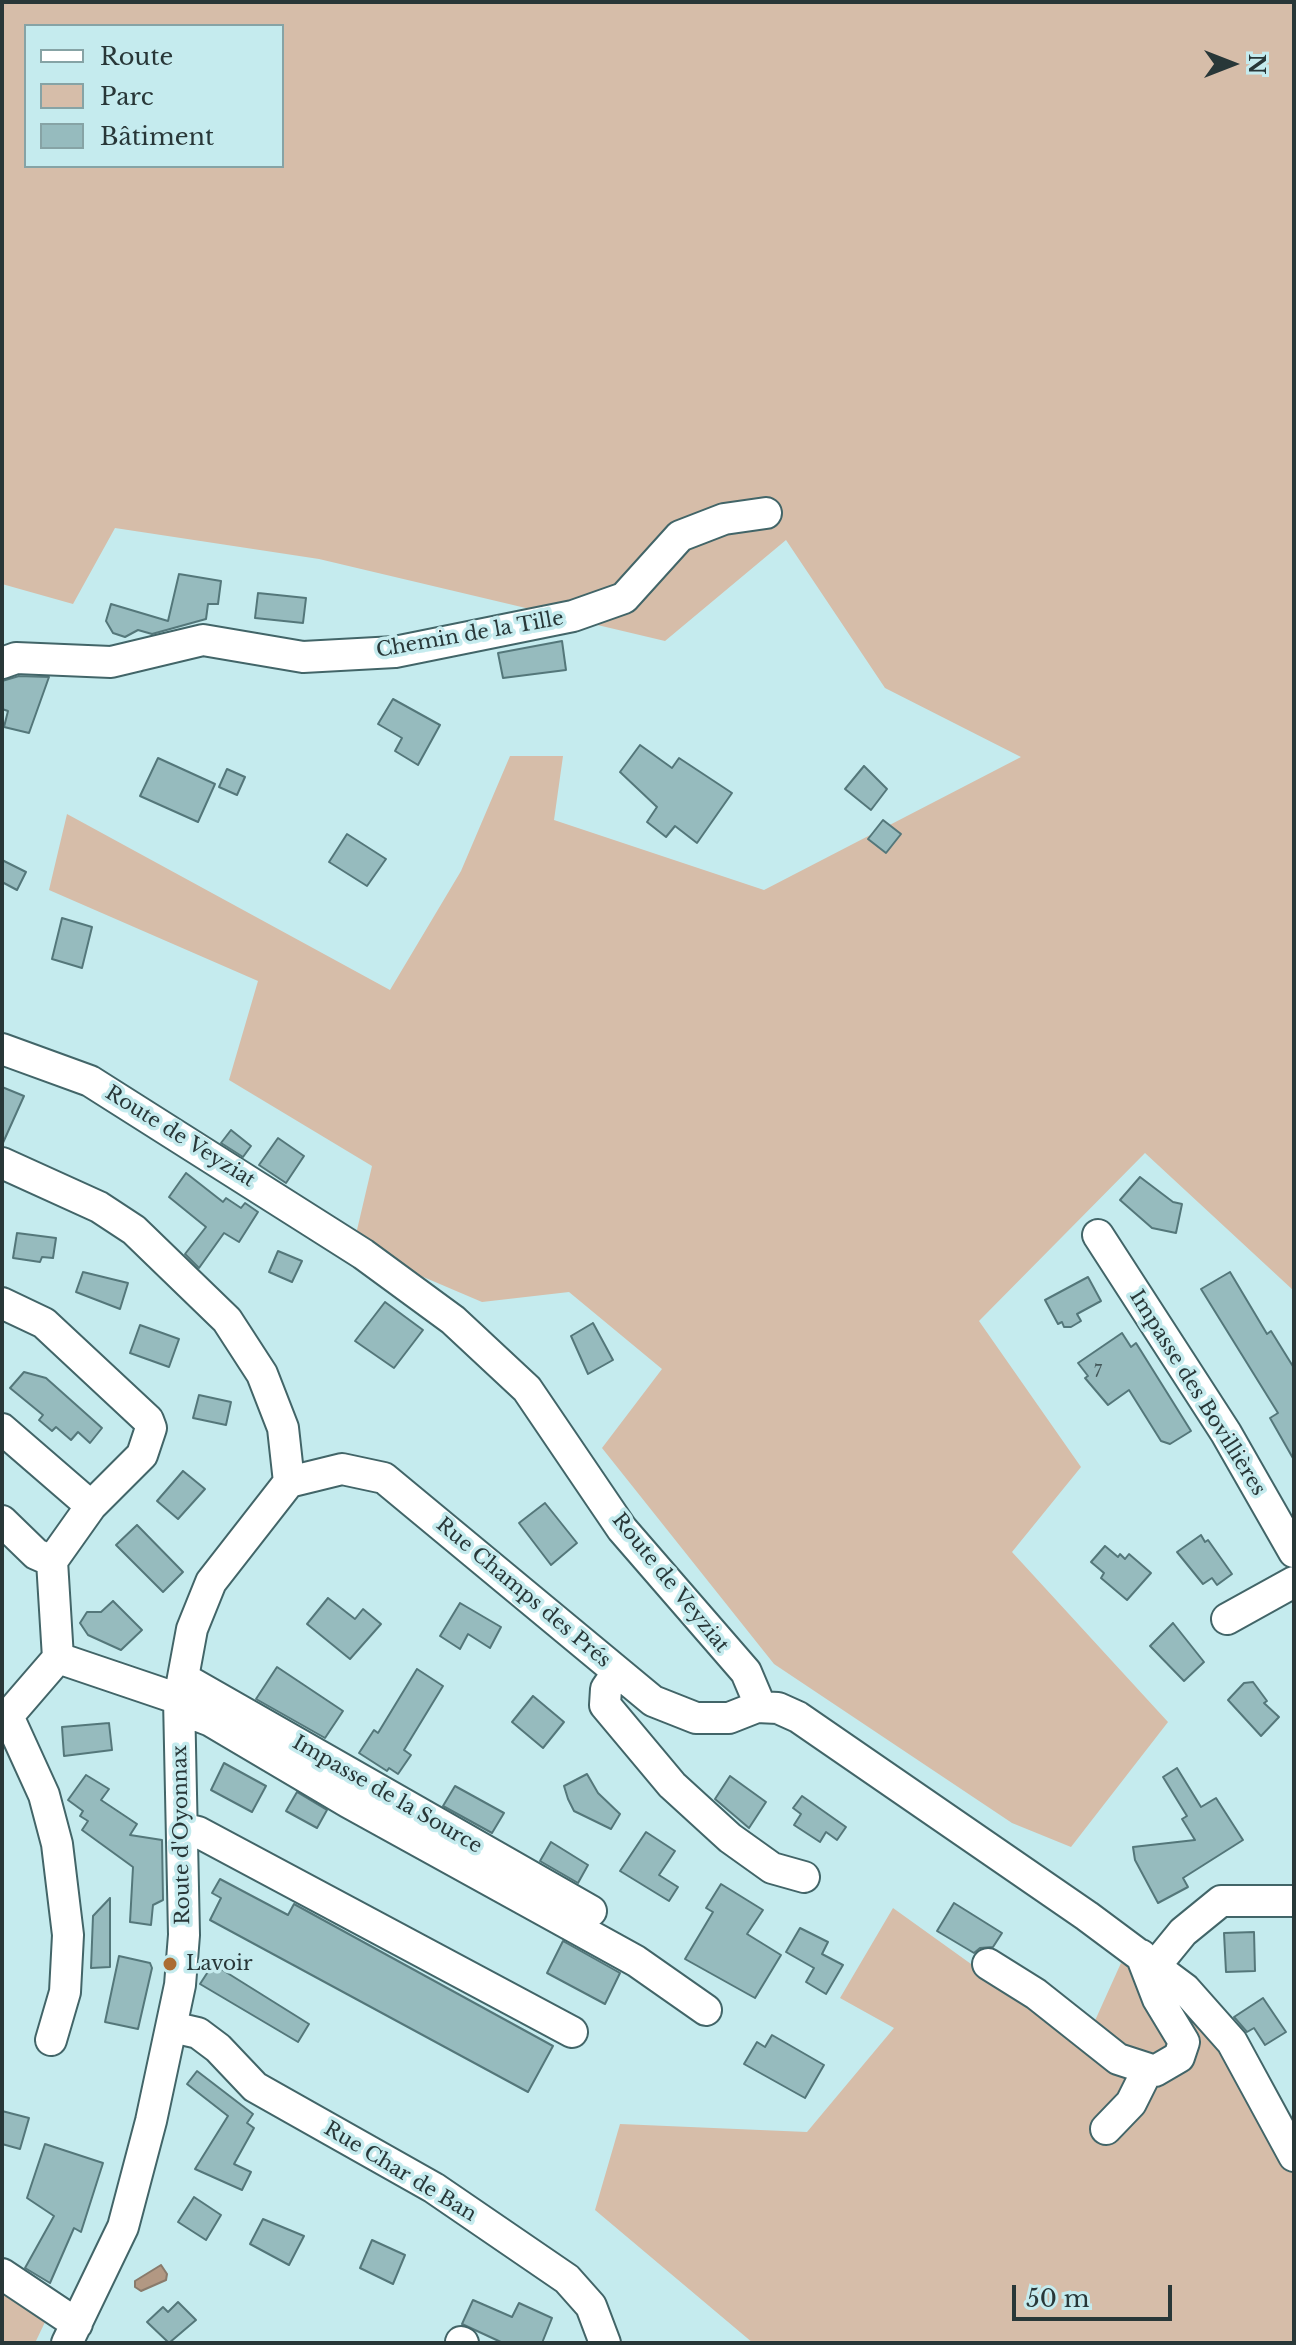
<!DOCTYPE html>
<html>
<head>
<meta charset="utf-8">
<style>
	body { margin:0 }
	#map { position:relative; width:1296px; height:2345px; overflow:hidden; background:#c5ebee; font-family:"Libre Baskerville",serif }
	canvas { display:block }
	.frame { position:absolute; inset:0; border:4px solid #283738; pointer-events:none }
	.legend { position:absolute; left:24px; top:24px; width:260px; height:144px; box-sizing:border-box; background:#c5ebee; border:2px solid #86a3a5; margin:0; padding:10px 14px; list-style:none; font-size:24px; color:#283738 }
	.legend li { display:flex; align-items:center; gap:16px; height:40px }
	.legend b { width:40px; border:2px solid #86a3a5 }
	.north { position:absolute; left:1192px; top:24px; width:80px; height:80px; -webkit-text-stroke:6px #c5ebee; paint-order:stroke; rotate:90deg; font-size:22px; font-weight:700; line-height:32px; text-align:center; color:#283738 }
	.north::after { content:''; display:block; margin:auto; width:28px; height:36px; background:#283738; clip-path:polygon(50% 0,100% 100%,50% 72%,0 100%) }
	.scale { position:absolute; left:1012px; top:2285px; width:160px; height:36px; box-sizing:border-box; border:4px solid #283738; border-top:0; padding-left:10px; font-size:24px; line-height:28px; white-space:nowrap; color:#283738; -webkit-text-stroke:6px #c5ebee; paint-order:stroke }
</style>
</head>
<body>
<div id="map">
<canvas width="1296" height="2345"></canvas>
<div class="frame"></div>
<ul class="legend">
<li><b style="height:10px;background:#fff"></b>Route</li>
<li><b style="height:22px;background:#d6bda9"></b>Parc</li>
<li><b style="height:22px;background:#96bbbe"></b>Bâtiment</li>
</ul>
<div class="north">N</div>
<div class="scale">50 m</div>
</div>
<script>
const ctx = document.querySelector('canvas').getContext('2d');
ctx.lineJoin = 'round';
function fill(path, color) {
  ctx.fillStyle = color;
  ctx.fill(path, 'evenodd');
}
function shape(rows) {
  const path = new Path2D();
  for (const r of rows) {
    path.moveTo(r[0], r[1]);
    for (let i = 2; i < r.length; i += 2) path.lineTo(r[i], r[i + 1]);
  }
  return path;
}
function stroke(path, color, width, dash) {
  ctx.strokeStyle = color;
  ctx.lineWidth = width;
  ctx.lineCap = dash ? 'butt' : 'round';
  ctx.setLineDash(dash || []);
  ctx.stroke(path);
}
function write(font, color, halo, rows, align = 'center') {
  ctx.font = font + ' "Libre Baskerville",serif';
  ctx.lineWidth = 7;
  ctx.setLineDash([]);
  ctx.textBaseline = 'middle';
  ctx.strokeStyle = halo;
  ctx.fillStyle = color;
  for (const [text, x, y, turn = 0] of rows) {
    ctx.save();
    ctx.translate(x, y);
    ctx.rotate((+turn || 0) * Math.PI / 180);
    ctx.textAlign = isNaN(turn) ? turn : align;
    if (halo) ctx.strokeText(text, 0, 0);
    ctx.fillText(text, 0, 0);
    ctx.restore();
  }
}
fill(shape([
	[2,2,1294,2,1294,1291,1145,1153,979,1321,1081,1467,1012,1552,1168,1722,1071,1847,1012,1823,774,1664,602,1448,662,1369,569,1292,482,1302,353,1247,372,1166,229,1080,258,981,49,890,67,814,390,990,461,871,510,756,563,756,554,820,764,890,1021,757,885,688,786,540,665,641,319,559,115,528,73,604,2,584],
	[26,26,282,26,282,166,26,166],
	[893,1908,1084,2045,1121,1963,1222,2013,1294,2147,1294,2343,753,2343,595,2210,620,2124,807,2132,894,2028,840,1998],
	[2,2292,46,2320,35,2343,2,2343]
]), '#d6bda9');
const water = shape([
	[161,2265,167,2274,166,2280,141,2291,135,2287,135,2281,161,2265]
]);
fill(water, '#b29883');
stroke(water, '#897b6c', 2);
const building = shape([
	[179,574,221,581,218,604,208,604,206,619,152,634,138,630,125,637,113,633,106,621,111,604,168,621,179,574],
	[258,593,306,598,303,623,255,618,258,593],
	[562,641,566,670,503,678,498,653,562,641],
	[19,676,49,677,29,733,4,727,8,711,2,709,2,681,19,676],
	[393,699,440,725,418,765,395,751,402,738,378,724,393,699],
	[640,745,672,768,679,758,732,793,697,843,675,826,666,837,647,822,657,807,620,772,640,745],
	[158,758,215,784,198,822,140,796,158,758],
	[864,766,887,789,871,810,845,789,864,766],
	[227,769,245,777,237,795,219,787,227,769],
	[883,820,901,834,886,853,868,839,883,820],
	[347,834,386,859,367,886,329,862,347,834],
	[2,860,26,872,17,890,2,882,2,860],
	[62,918,92,927,82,968,52,959,62,918],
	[2,1087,24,1096,2,1145,2,1087],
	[231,1130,251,1146,243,1157,221,1143,231,1130],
	[278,1138,304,1156,286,1183,259,1165,278,1138],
	[186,1173,223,1202,226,1198,241,1208,245,1203,258,1212,239,1242,224,1233,199,1268,185,1254,206,1227,169,1197,186,1173],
	[1140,1177,1173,1202,1182,1204,1176,1233,1152,1228,1120,1200,1140,1177],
	[17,1233,56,1238,53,1258,42,1257,40,1262,13,1258,17,1233],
	[278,1251,302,1261,292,1282,269,1272,278,1251],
	[83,1272,128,1283,120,1309,76,1292,83,1272],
	[1230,1272,1267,1334,1271,1331,1294,1368,1294,1460,1270,1418,1278,1413,1201,1289,1230,1272],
	[1088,1277,1101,1301,1077,1314,1081,1321,1071,1327,1064,1327,1062,1322,1058,1324,1045,1300,1088,1277],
	[385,1302,423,1330,394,1368,355,1341,385,1302],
	[593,1323,613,1360,588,1374,571,1336,593,1323],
	[140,1325,179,1339,169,1367,130,1353,140,1325],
	[1122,1333,1131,1347,1136,1343,1191,1431,1170,1444,1161,1441,1129,1390,1108,1405,1085,1378,1088,1376,1078,1363,1122,1333],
	[24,1372,46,1378,102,1428,90,1443,78,1432,71,1440,56,1427,52,1431,39,1420,43,1415,10,1388,24,1372],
	[199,1395,231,1402,226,1425,193,1418,199,1395],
	[183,1471,205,1489,178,1519,157,1501,183,1471],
	[545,1503,577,1543,551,1565,519,1523,545,1503],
	[137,1525,183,1572,163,1592,116,1545,137,1525],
	[1201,1535,1205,1542,1208,1540,1232,1574,1217,1585,1212,1578,1203,1584,1177,1552,1201,1535],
	[1105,1546,1118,1557,1120,1554,1125,1559,1129,1554,1151,1573,1127,1600,1101,1578,1104,1573,1091,1562,1105,1546],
	[328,1598,355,1619,363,1609,381,1624,350,1659,307,1624,328,1598],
	[113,1601,142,1630,121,1650,88,1635,80,1623,87,1612,101,1612,113,1601],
	[460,1603,501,1627,490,1648,468,1634,460,1649,440,1636,460,1603],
	[1173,1623,1204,1662,1184,1681,1150,1646,1173,1623],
	[277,1667,343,1711,325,1738,256,1699,277,1667],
	[417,1669,443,1686,404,1750,411,1755,398,1774,389,1768,387,1771,359,1753,374,1730,378,1733,417,1669],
	[1253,1682,1267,1701,1264,1703,1279,1717,1261,1736,1228,1700,1244,1683,1253,1682],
	[533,1696,564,1722,543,1748,512,1722,533,1696],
	[109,1723,112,1750,64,1756,62,1727,109,1723],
	[224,1763,266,1786,252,1812,211,1790,224,1763],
	[1177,1768,1201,1807,1216,1798,1243,1840,1183,1878,1188,1887,1158,1903,1135,1860,1133,1847,1195,1840,1182,1819,1187,1816,1163,1777,1177,1768],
	[587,1774,598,1793,620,1814,611,1829,574,1811,568,1799,564,1786,587,1774],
	[86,1775,109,1789,101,1800,137,1824,130,1835,162,1840,163,1900,153,1905,151,1925,130,1922,133,1867,82,1830,88,1821,80,1816,83,1811,68,1800,86,1775],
	[730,1776,766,1802,749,1828,715,1799,730,1776],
	[455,1786,504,1813,492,1833,443,1806,455,1786],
	[297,1792,327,1810,317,1828,286,1811,297,1792],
	[802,1796,846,1827,837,1840,826,1832,820,1842,794,1825,801,1814,793,1808,802,1796],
	[646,1832,675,1851,659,1875,678,1887,669,1901,620,1871,646,1832],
	[551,1842,588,1865,578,1883,540,1861,551,1842],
	[220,1879,288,1915,294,1904,553,2046,528,2092,210,1920,221,1898,212,1893,220,1879],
	[721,1884,763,1910,747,1934,781,1955,755,1998,685,1959,713,1912,706,1908,721,1884],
	[110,1898,110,1967,91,1968,93,1916,110,1898],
	[954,1903,1002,1933,993,1947,980,1948,974,1953,937,1931,954,1903],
	[800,1928,828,1942,822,1954,843,1965,826,1994,806,1982,814,1968,786,1952,800,1928],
	[1254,1932,1255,1971,1226,1972,1224,1933,1254,1932],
	[563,1941,620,1973,605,2004,547,1973,563,1941],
	[119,1956,150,1963,152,1968,138,2029,105,2022,119,1956],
	[213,1964,309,2024,298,2042,200,1984,213,1964],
	[1263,1998,1286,2032,1265,2045,1254,2028,1247,2032,1234,2017,1263,1998],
	[772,2035,824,2065,805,2098,744,2064,757,2042,765,2047,772,2035],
	[197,2071,253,2114,247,2123,254,2128,234,2164,251,2172,242,2190,195,2169,228,2116,187,2084,197,2071],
	[2,2111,29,2118,20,2149,2,2144,2,2111],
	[45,2144,103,2163,81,2232,74,2228,50,2283,25,2268,54,2216,27,2198,45,2144],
	[194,2197,221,2215,206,2240,178,2222,194,2197],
	[263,2219,304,2236,289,2265,250,2244,263,2219],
	[372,2240,405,2255,393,2284,360,2268,372,2240],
	[473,2300,512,2317,519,2303,552,2318,542,2343,503,2343,462,2324,473,2300],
	[178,2302,196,2320,169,2343,147,2322,163,2307,168,2312,178,2302]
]);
fill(building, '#96bbbe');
stroke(building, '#54777a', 2);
const minor = shape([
	[2,663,16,658,111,662,203,640,303,657,395,652,573,616,624,598,680,536,724,519,766,513],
	[2,1049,90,1081,363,1254,453,1320,527,1389,622,1529,746,1672,757,1698,757,1707],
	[2,1163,99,1207,134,1230,227,1320,262,1374,283,1428,289,1482],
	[1098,1235,1226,1433,1294,1552],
	[2,1303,44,1323,148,1420,151,1428,142,1455,91,1506,52,1561],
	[2,1429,91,1506],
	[289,1482,342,1469,384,1478,653,1701,696,1718,729,1718,757,1707,778,1708,798,1717,1087,1916,1185,1989,1232,2042,1294,2156],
	[2,1521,36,1554,52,1561,58,1658,8,1716,2,1716],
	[1227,1619,1294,1582],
	[58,1658,179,1699],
	[617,1673,606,1689,605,1705,672,1785,730,1838,772,1868,804,1877],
	[183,1678,591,1911],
	[180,1709,211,1721,348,1802,636,1961,706,2010],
	[8,1716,44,1795,57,1844,68,1935,65,1992,51,2040],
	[182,1828,198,1832,572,2032],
	[988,1964,1036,1994,1118,2059,1155,2071,1179,2057,1184,2042,1158,1999,1141,1955],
	[1156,1965,1183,1932,1221,1901,1294,1901],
	[172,2027,198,2033,218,2048,255,2087,434,2188,567,2279,591,2306,605,2343],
	[1106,2129,1131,2103,1147,2071],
	[2,2274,77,2324],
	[461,2342,463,2343],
	[67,2343,123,2227,151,2121,180,1985,184,1935,179,1699,192,1629,211,1582,289,1482]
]);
stroke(minor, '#426568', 34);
stroke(minor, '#fff', 30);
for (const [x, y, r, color] of [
	[170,1964,8,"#ab6c32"]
]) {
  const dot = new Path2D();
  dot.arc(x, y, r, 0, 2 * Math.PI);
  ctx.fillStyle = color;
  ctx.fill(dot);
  stroke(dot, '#c5ebee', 3);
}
write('16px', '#44585a', null, [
	["7",1098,1372]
]);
write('20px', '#283738', '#c5ebee', [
	["Chemin de la Tille",470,635,-10],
	["Route de Veyziat",180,1137,32],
	["Impasse des Bovillières",1197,1393,58],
	["Route de Veyziat",670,1583,51],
	["Rue Champs des Prés",523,1593,40],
	["Impasse de la Source",387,1795,30],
	["Route d'Oyonnax",182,1835,-91],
	["Rue Char de Ban",400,2172,31]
]);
write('20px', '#283738', '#c5ebee', [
	["Lavoir",186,1964]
], 'left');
</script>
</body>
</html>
